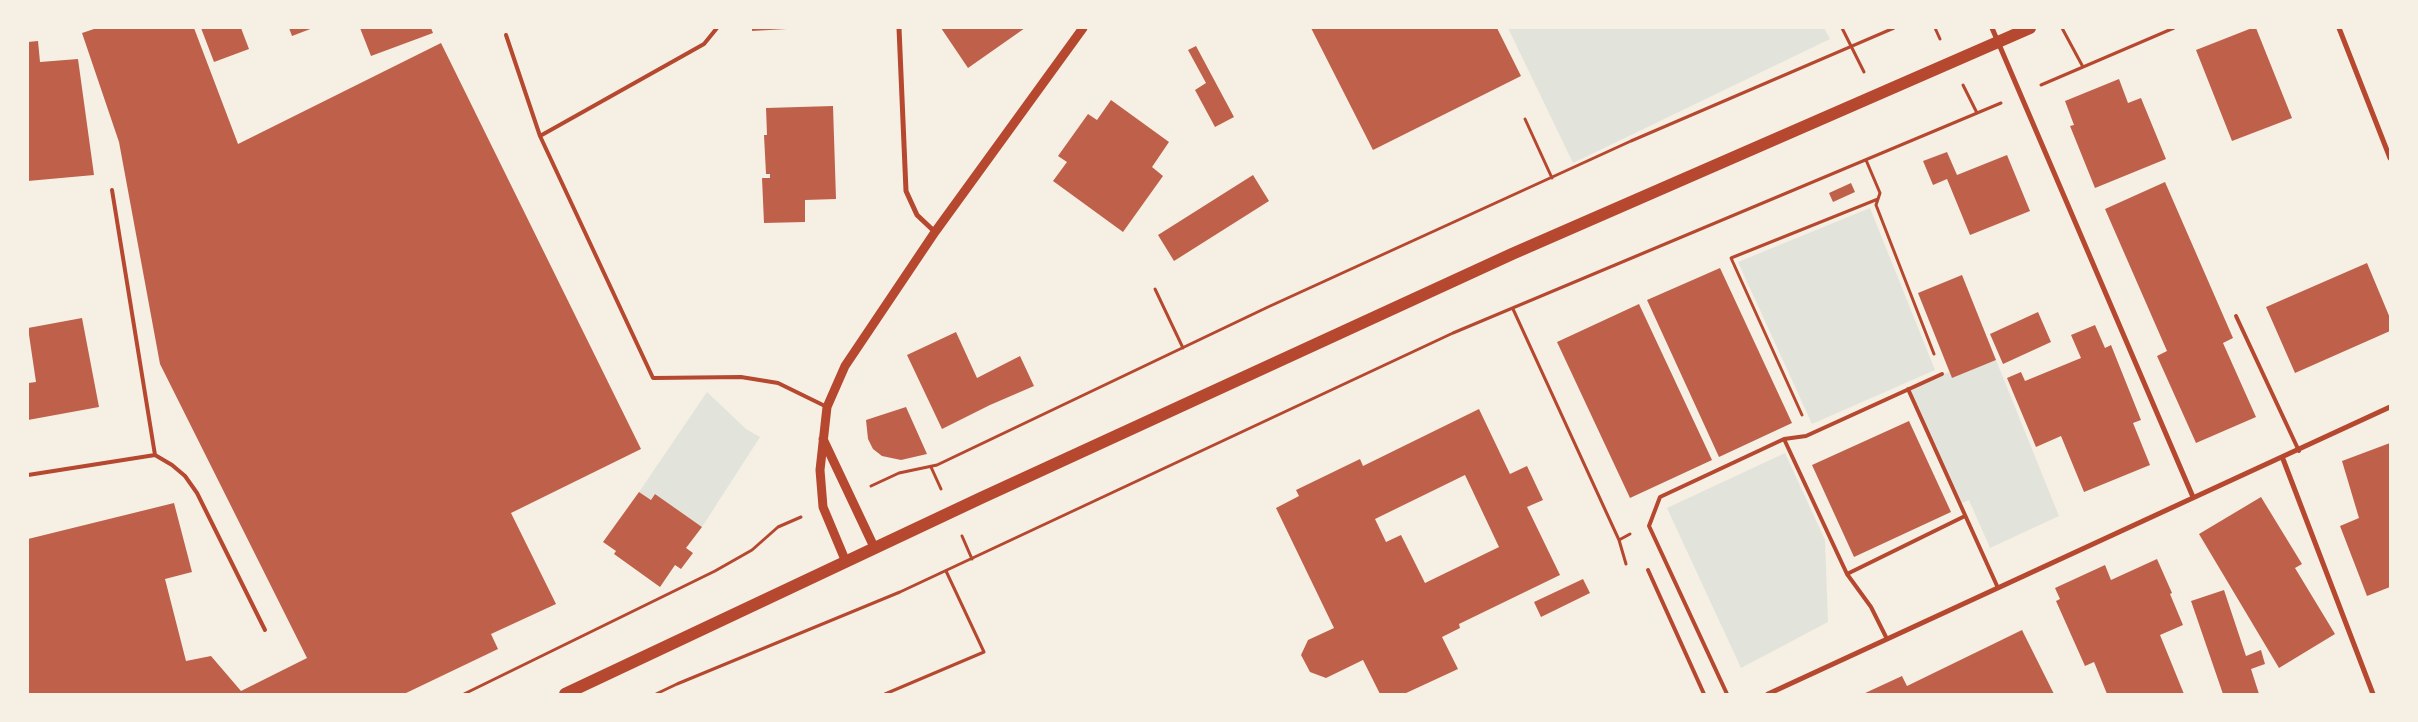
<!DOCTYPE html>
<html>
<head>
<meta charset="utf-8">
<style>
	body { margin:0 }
	#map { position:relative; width:2418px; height:722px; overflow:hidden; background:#f6efe4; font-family:Commissioner,sans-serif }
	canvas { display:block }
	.frame { position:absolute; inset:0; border:29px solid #f6efe4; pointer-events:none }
</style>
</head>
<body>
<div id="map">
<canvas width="2418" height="722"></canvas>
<div class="frame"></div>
</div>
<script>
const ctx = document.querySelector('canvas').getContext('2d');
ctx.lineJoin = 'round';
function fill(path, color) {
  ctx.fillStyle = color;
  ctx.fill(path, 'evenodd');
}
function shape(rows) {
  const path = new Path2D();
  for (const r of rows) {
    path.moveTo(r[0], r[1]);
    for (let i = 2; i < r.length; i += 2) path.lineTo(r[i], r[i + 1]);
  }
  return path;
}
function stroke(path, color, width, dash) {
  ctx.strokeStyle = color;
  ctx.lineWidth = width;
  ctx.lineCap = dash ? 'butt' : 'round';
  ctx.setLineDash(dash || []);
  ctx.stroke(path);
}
fill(shape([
	[1508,28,1824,28,1830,39,1573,163],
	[1870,208,1935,370,1812,424,1738,262],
	[1996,360,2059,516,1990,548,1969,500,1960,504,1908,389,1942,374,1950,372,1952,378],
	[707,392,746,429,760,437,702,527,655,494,651,500,639,492],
	[1785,453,1825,540,1828,622,1741,668,1667,508]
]), '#e2e4dc');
fill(shape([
	[97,28,194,28,238,144,441,43,641,449,511,513,556,604,491,634,498,649,404,694,28,694,28,539,174,503,192,572,165,579,186,661,211,656,241,691,307,658,160,364,119,142,82,33],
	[201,28,241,28,249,49,214,62],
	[289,28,313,28,292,36],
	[360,28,431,28,433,33,371,56],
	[752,28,787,28,787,29,752,31],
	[941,28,1025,28,968,68],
	[1311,28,1497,28,1521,76,1373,150],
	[2252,28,2256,28,2292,118,2232,141,2196,50],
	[38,41,40,62,78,59,94,175,28,181,28,42],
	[1196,46,1234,117,1215,127,1195,90,1206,83,1188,50],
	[2119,79,2128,103,2141,98,2166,159,2095,188,2070,126,2074,125,2065,101],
	[1111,100,1169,142,1152,167,1163,176,1123,232,1053,181,1067,162,1058,156,1088,114,1097,120],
	[833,106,836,199,805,200,805,222,764,223,762,178,770,178,770,174,766,174,764,135,767,135,766,108],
	[1947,152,1957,175,2007,155,2030,211,1970,235,1947,179,1933,185,1923,161],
	[1253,175,1269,201,1174,261,1158,235],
	[2165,182,2233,338,2223,343,2256,417,2196,443,2157,356,2167,351,2105,209],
	[1851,183,1855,192,1833,202,1829,193],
	[2367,263,2390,318,2390,331,2295,373,2266,307],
	[1720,268,1792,423,1719,457,1647,300],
	[1962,275,1996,360,1952,378,1918,293],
	[1639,304,1712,460,1630,498,1557,342],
	[2038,312,2051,342,2003,364,1990,334],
	[82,318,99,407,28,420,28,383,36,382,28,328],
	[2095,325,2105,348,2111,345,2141,420,2133,423,2150,465,2084,492,2061,436,2036,447,2007,378,2021,372,2025,381,2081,358,2071,335],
	[956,332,977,378,1020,356,1034,386,990,405,942,429,907,355],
	[906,407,927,454,901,460,882,456,873,449,868,439,866,420],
	[1479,409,1510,474,1527,466,1543,500,1527,507,1560,575,1459,624,1460,628,1442,637,1458,669,1404,694,1380,694,1363,660,1326,678,1310,672,1301,655,1308,640,1334,628,1276,508,1299,496,1296,490,1360,459,1363,466],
	[1465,475,1499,547,1425,583,1401,535,1386,542,1375,519],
	[1909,421,1951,512,1854,557,1812,465],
	[2390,443,2390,587,2367,596,2340,526,2359,518,2342,461],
	[639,492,651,500,655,494,702,527,686,548,693,553,681,569,675,565,660,587,614,554,616,551,603,542],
	[2261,497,2302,564,2295,568,2335,634,2279,668,2199,534],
	[2157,559,2172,593,2170,594,2183,625,2160,635,2184,694,2107,694,2094,662,2085,666,2056,601,2060,599,2055,588,2105,565,2111,580],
	[1583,579,1590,593,1541,617,1534,602],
	[2224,590,2246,656,2261,650,2265,664,2251,669,2259,694,2223,694,2191,601],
	[2022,630,2054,694,1863,694,1902,676,1907,686]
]), '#bf614a');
stroke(shape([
	[1842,28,1864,72],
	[1935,28,1940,39],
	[2062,28,2083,67],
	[1963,85,1977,113],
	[2041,85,2174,28],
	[1525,119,1552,178],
	[1866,160,1880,193,1876,205,1934,354],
	[1155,289,1183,348],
	[1513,309,1619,540],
	[1802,415,1731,258,1878,199],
	[931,467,941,489],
	[871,486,899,473,937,465,1268,307,1631,141,1894,28],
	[962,536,972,559],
	[1626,564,1619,540,1630,534],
	[464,694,715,571,752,550,778,527,801,517],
	[656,694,677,684,900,592,1453,333,2001,103],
	[885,694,984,652,946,571]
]), '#b5482f', 3);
stroke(shape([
	[717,28,704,44,540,136,653,378,741,377,778,383,827,407],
	[506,35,540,136],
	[112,190,155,455],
	[2236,316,2299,451],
	[1908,389,1998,588],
	[1784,439,1847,574,1871,607,1887,639],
	[28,475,155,455,172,465,185,476,197,493,265,630],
	[1648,570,1704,694],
	[1847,574,1965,516],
	[1727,694,1649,526,1660,497,1784,439,1806,436,1942,374]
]), '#b5482f', 4);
stroke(shape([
	[899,28,906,191,917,215,935,232],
	[1992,28,2193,497],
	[2339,28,2390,158],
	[2283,459,2373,694],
	[1768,694,2390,407]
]), '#b5482f', 5);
stroke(shape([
	[823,439,875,549],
	[846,562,823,507,820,470,827,407,845,366,935,232,1083,28]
]), '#b5482f', 9);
stroke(shape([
	[565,694,981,498,1512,254,2030,28]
]), '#b5482f', 12);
</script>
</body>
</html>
